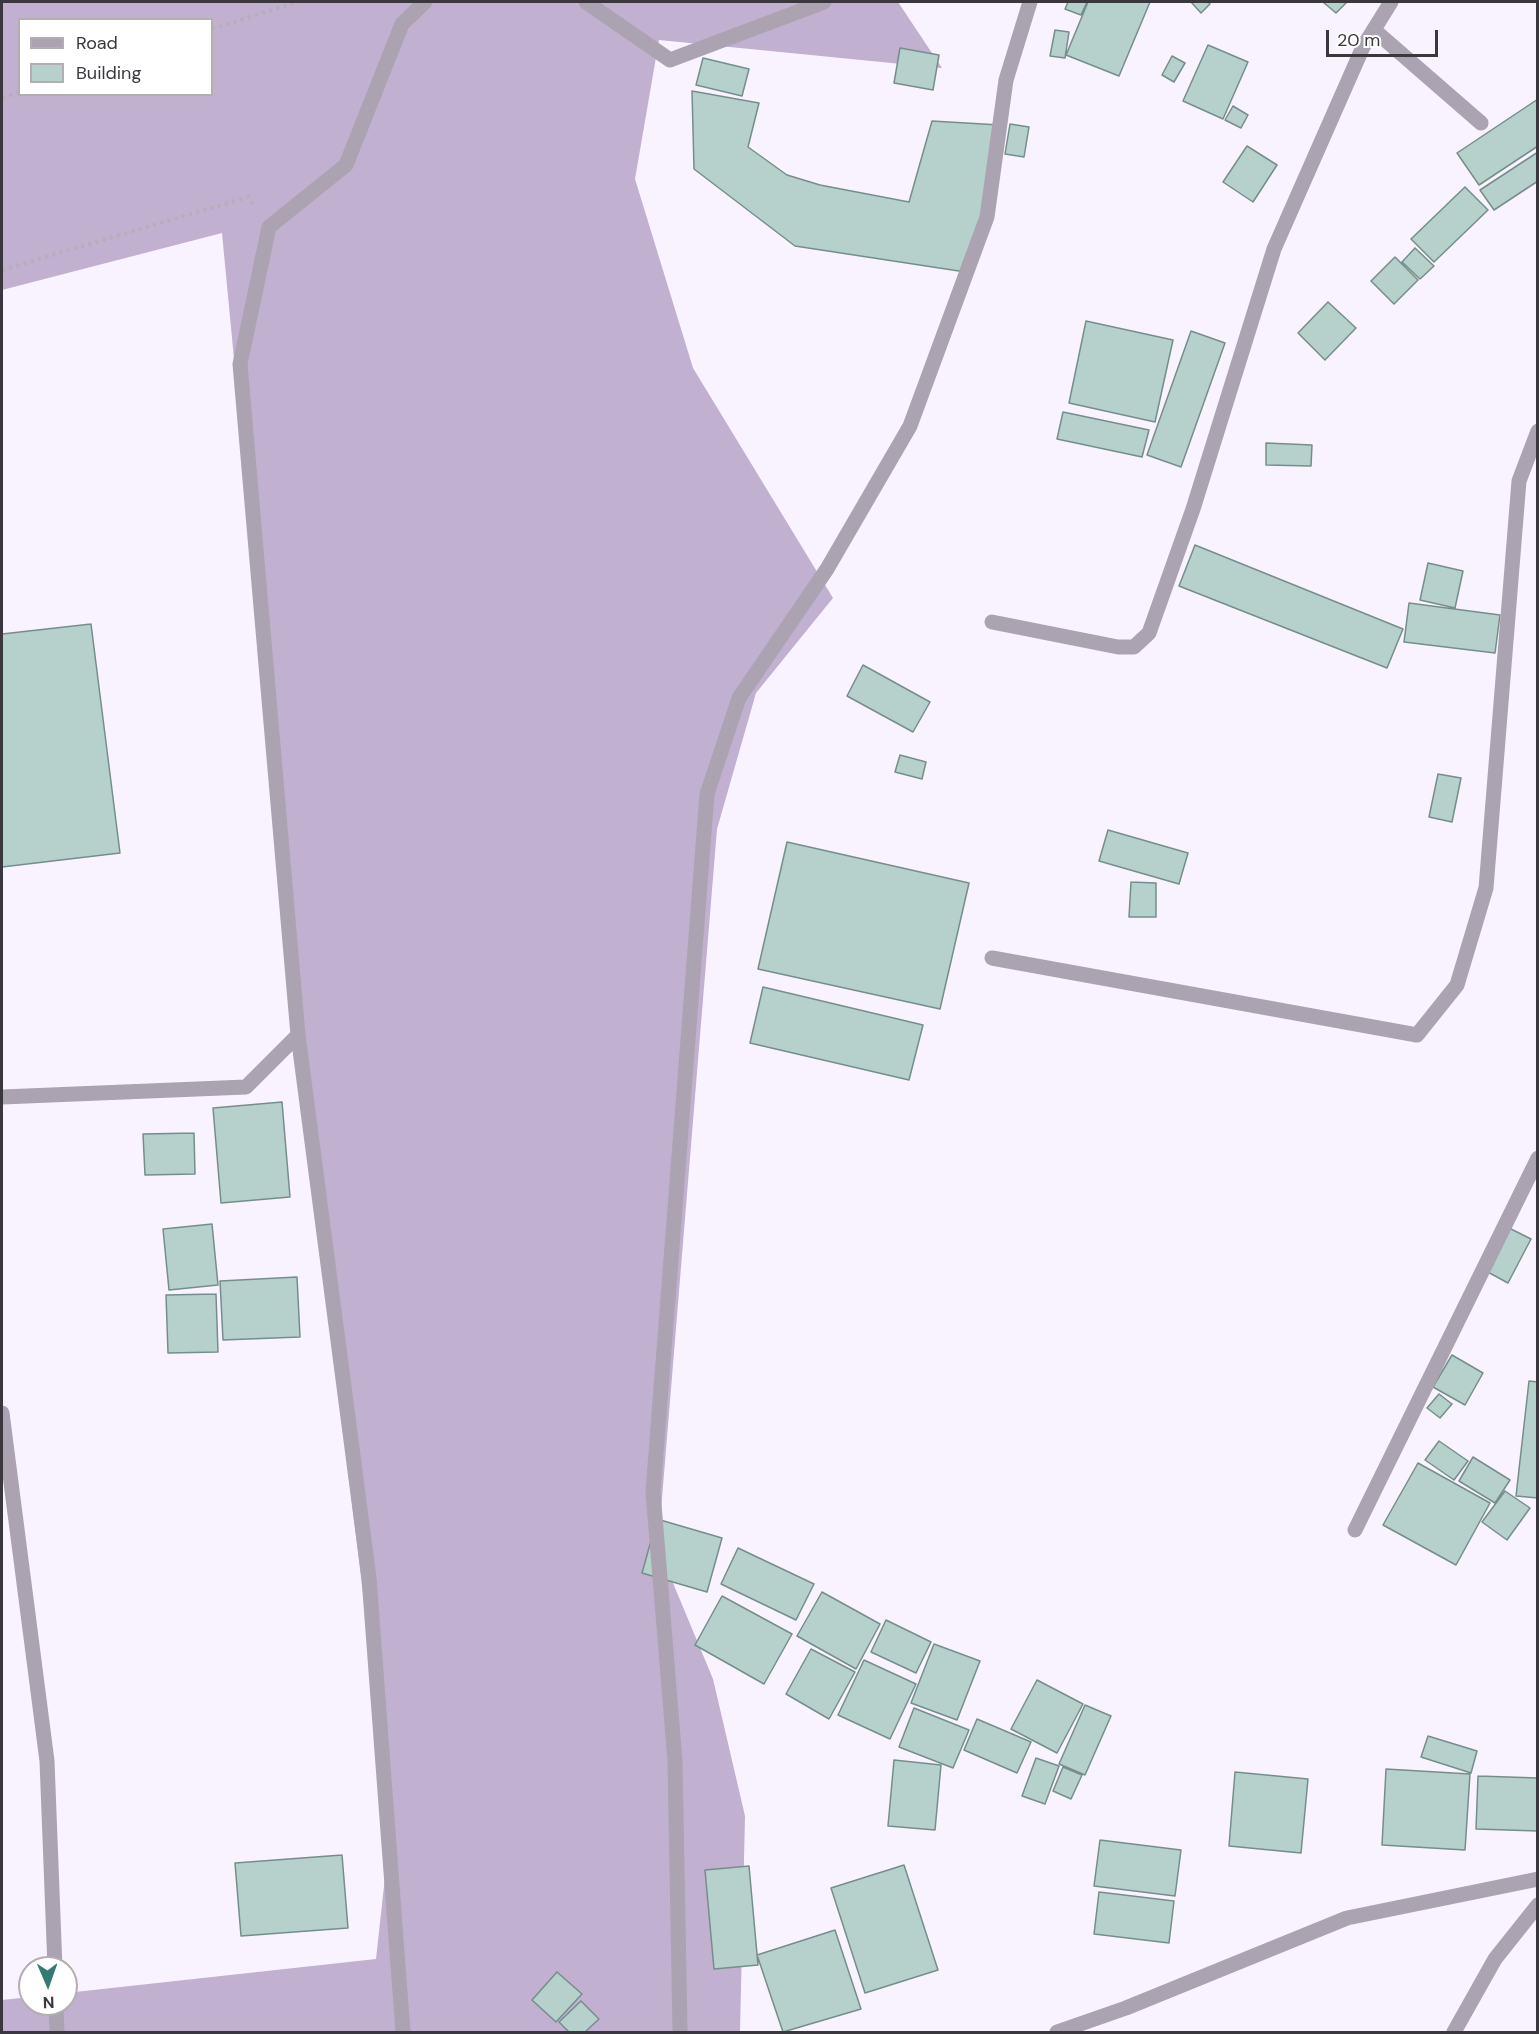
<!DOCTYPE html>
<html>
<head>
<meta charset="utf-8">
<style>
	body { margin:0 }
	#map { position:relative; width:1539px; height:2034px; overflow:hidden; background:#f9f3ff; font-family:"DM Sans",sans-serif }
	canvas { display:block }
	.frame { position:absolute; inset:0; border:3px solid #3b373e; pointer-events:none }
	.legend { position:absolute; left:18px; top:18px; width:195px; height:78px; box-sizing:border-box; background:#fff; border:2px solid #b1afb2; margin:0; padding:8px 10px; list-style:none; font-size:18px; color:#3b373e }
	.legend li { display:flex; align-items:center; gap:12px; height:30px }
	.legend b { width:30px; border:2px solid #b1afb2 }
	.north { position:absolute; left:18px; top:1956px; width:60px; height:60px; box-sizing:border-box; background:#fff; border:2px solid #b1afb2; border-radius:50%; rotate:178deg; font-size:16px; font-weight:700; line-height:24px; text-align:center; color:#3b373e }
	.north::after { content:''; display:block; margin:auto; width:21px; height:27px; background:#337a73; clip-path:polygon(50% 0,100% 100%,50% 72%,0 100%) }
	.scale { position:absolute; left:1326px; top:30px; width:112px; height:27px; box-sizing:border-box; border:3px solid #3b373e; border-top:0; padding-left:8px; font-size:18px; line-height:21px; white-space:nowrap; color:#3b373e; -webkit-text-stroke:4px #fff; paint-order:stroke }
</style>
</head>
<body>
<div id="map">
<canvas width="1539" height="2034"></canvas>
<div class="frame"></div>
<ul class="legend">
<li><b style="height:8px;background:#aba3b1"></b>Road</li>
<li><b style="height:16px;background:#b6d0cc"></b>Building</li>
</ul>
<div class="north">N</div>
<div class="scale">20 m</div>
</div>
<script>
const ctx = document.querySelector('canvas').getContext('2d');
ctx.lineJoin = 'round';
function fill(path, color) {
  ctx.fillStyle = color;
  ctx.fill(path, 'evenodd');
}
function shape(rows) {
  const path = new Path2D();
  for (const r of rows) {
    path.moveTo(r[0], r[1]);
    for (let i = 2; i < r.length; i += 2) path.lineTo(r[i], r[i + 1]);
  }
  return path;
}
function stroke(path, color, width, dash) {
  ctx.strokeStyle = color;
  ctx.lineWidth = width;
  ctx.lineCap = dash ? 'butt' : 'round';
  ctx.setLineDash(dash || []);
  ctx.stroke(path);
}
fill(shape([
	[2,2,898,2,942,68,659,40,635,179,693,368,833,598,756,693,717,829,658,1547,713,1679,745,1816,740,2032,2,2032,2,2000,30,1997,30,2004,66,2004,66,1993,376,1959,391,1822,312,1178,222,233,2,290],
	[20,20,212,20,212,94,20,94]
]), '#c1b0cf');
const building = shape([
	[1068,2,1087,2,1081,15,1065,9,1068,2],
	[1088,2,1150,2,1119,76,1066,55,1088,2],
	[1191,2,1208,2,1210,4,1201,13,1191,2],
	[1323,2,1347,2,1336,13,1323,2],
	[1055,30,1069,32,1065,58,1050,56,1055,30],
	[1208,45,1248,62,1223,119,1183,101,1208,45],
	[900,48,939,55,933,90,894,83,900,48],
	[1172,56,1185,63,1174,82,1162,75,1172,56],
	[703,58,749,69,742,96,696,85,703,58],
	[692,91,759,103,748,147,787,175,820,185,909,202,932,121,1000,125,972,273,795,246,694,169,692,91],
	[1538,99,1538,146,1479,185,1457,153,1538,99],
	[1233,106,1248,115,1241,128,1225,120,1233,106],
	[1010,124,1029,127,1024,157,1005,154,1010,124],
	[1247,146,1277,165,1253,202,1223,182,1247,146],
	[1538,152,1538,181,1494,210,1480,190,1538,152],
	[1465,187,1488,210,1434,262,1411,239,1465,187],
	[1415,248,1434,266,1420,279,1402,262,1415,248],
	[1395,257,1418,280,1394,304,1371,281,1395,257],
	[1328,302,1356,328,1325,360,1298,333,1328,302],
	[1086,321,1173,340,1155,422,1069,403,1086,321],
	[1191,331,1225,343,1181,467,1147,455,1191,331],
	[1063,412,1149,430,1142,457,1057,439,1063,412],
	[1266,443,1312,445,1311,466,1266,465,1266,443],
	[1195,545,1403,629,1387,668,1179,586,1195,545],
	[1428,563,1463,571,1455,608,1420,600,1428,563],
	[1409,603,1500,615,1495,653,1404,642,1409,603],
	[91,624,120,853,2,867,2,634,91,624],
	[863,665,930,702,913,732,847,696,863,665],
	[900,755,926,762,922,779,895,772,900,755],
	[1438,774,1461,778,1452,822,1429,817,1438,774],
	[1108,830,1188,853,1179,884,1099,861,1108,830],
	[787,842,969,883,940,1009,758,969,787,842],
	[1131,882,1156,883,1156,917,1129,917,1131,882],
	[763,987,923,1025,909,1080,750,1043,763,987],
	[282,1102,290,1197,221,1203,213,1108,282,1102],
	[194,1133,195,1174,145,1175,143,1134,194,1133],
	[212,1224,218,1285,169,1290,163,1229,212,1224],
	[1507,1227,1531,1239,1508,1283,1484,1270,1507,1227],
	[297,1277,300,1337,223,1340,220,1281,297,1277],
	[216,1294,218,1352,168,1353,166,1295,216,1294],
	[1452,1355,1483,1373,1465,1405,1433,1387,1452,1355],
	[1529,1381,1538,1382,1538,1498,1516,1496,1529,1381],
	[1439,1394,1452,1404,1440,1418,1427,1408,1439,1394],
	[1439,1441,1468,1461,1454,1480,1425,1460,1439,1441],
	[1473,1457,1510,1480,1495,1503,1459,1481,1473,1457],
	[1418,1463,1490,1503,1456,1565,1383,1525,1418,1463],
	[1505,1491,1530,1508,1507,1540,1482,1522,1505,1491],
	[657,1519,722,1538,707,1592,642,1573,657,1519],
	[738,1548,814,1584,796,1620,721,1584,738,1548],
	[822,1592,880,1624,856,1669,797,1636,822,1592],
	[722,1596,792,1634,764,1684,695,1645,722,1596],
	[886,1620,931,1642,916,1673,871,1652,886,1620],
	[934,1644,980,1661,957,1720,911,1703,934,1644],
	[811,1649,855,1672,829,1719,786,1694,811,1649],
	[864,1660,916,1684,890,1739,838,1715,864,1660],
	[1037,1680,1083,1704,1057,1753,1011,1729,1037,1680],
	[1085,1705,1111,1716,1085,1775,1059,1764,1085,1705],
	[914,1708,969,1730,953,1768,899,1747,914,1708],
	[977,1719,1031,1742,1017,1773,964,1750,977,1719],
	[1428,1736,1477,1751,1471,1773,1421,1757,1428,1736],
	[1036,1758,1059,1766,1045,1804,1022,1796,1036,1758],
	[894,1760,941,1765,935,1830,888,1826,894,1760],
	[1063,1767,1082,1775,1071,1799,1053,1791,1063,1767],
	[1386,1769,1470,1774,1465,1850,1382,1845,1386,1769],
	[1235,1772,1308,1779,1301,1853,1229,1846,1235,1772],
	[1478,1776,1538,1778,1538,1831,1476,1829,1478,1776],
	[1100,1840,1181,1850,1175,1896,1094,1886,1100,1840],
	[342,1855,348,1928,241,1936,235,1863,342,1855],
	[904,1865,938,1970,865,1993,831,1888,904,1865],
	[749,1866,758,1965,714,1969,705,1870,749,1866],
	[1099,1892,1174,1901,1169,1943,1094,1934,1099,1892],
	[835,1930,861,2009,783,2032,757,1955,835,1930],
	[557,1972,582,1994,556,2022,532,2000,557,1972],
	[581,2001,599,2019,585,2032,569,2032,559,2022,581,2001]
]);
fill(building, '#b6d0cc');
stroke(building, '#768e8b', 1.5);
stroke(shape([
	[212,29,297,2],
	[2,98,20,92],
	[2,270,248,197,253,205]
]), '#b4afb9', 4, [3, 4.5]);
stroke(shape([
	[586,2,670,60,824,2],
	[1374,30,1481,123],
	[992,622,1118,647,1134,647,1149,633,1193,509,1274,249,1363,47,1391,2],
	[992,958,1417,1035,1457,985,1486,888,1519,481,1538,431],
	[2,1097,246,1087,298,1035],
	[2,1413,47,1761,55,1968],
	[1355,1530,1538,1158],
	[56,2004,57,2032],
	[403,2032,369,1578,298,1035,240,364,269,227,346,165,402,24,425,2],
	[680,2032,675,1761,653,1492,707,794,739,698,827,569,910,426,987,217,1006,80,1030,2],
	[1057,2032,1126,2008,1347,1918,1538,1879],
	[1454,2032,1495,1959,1538,1905]
]), '#aba3b1', 15);
</script>
</body>
</html>
